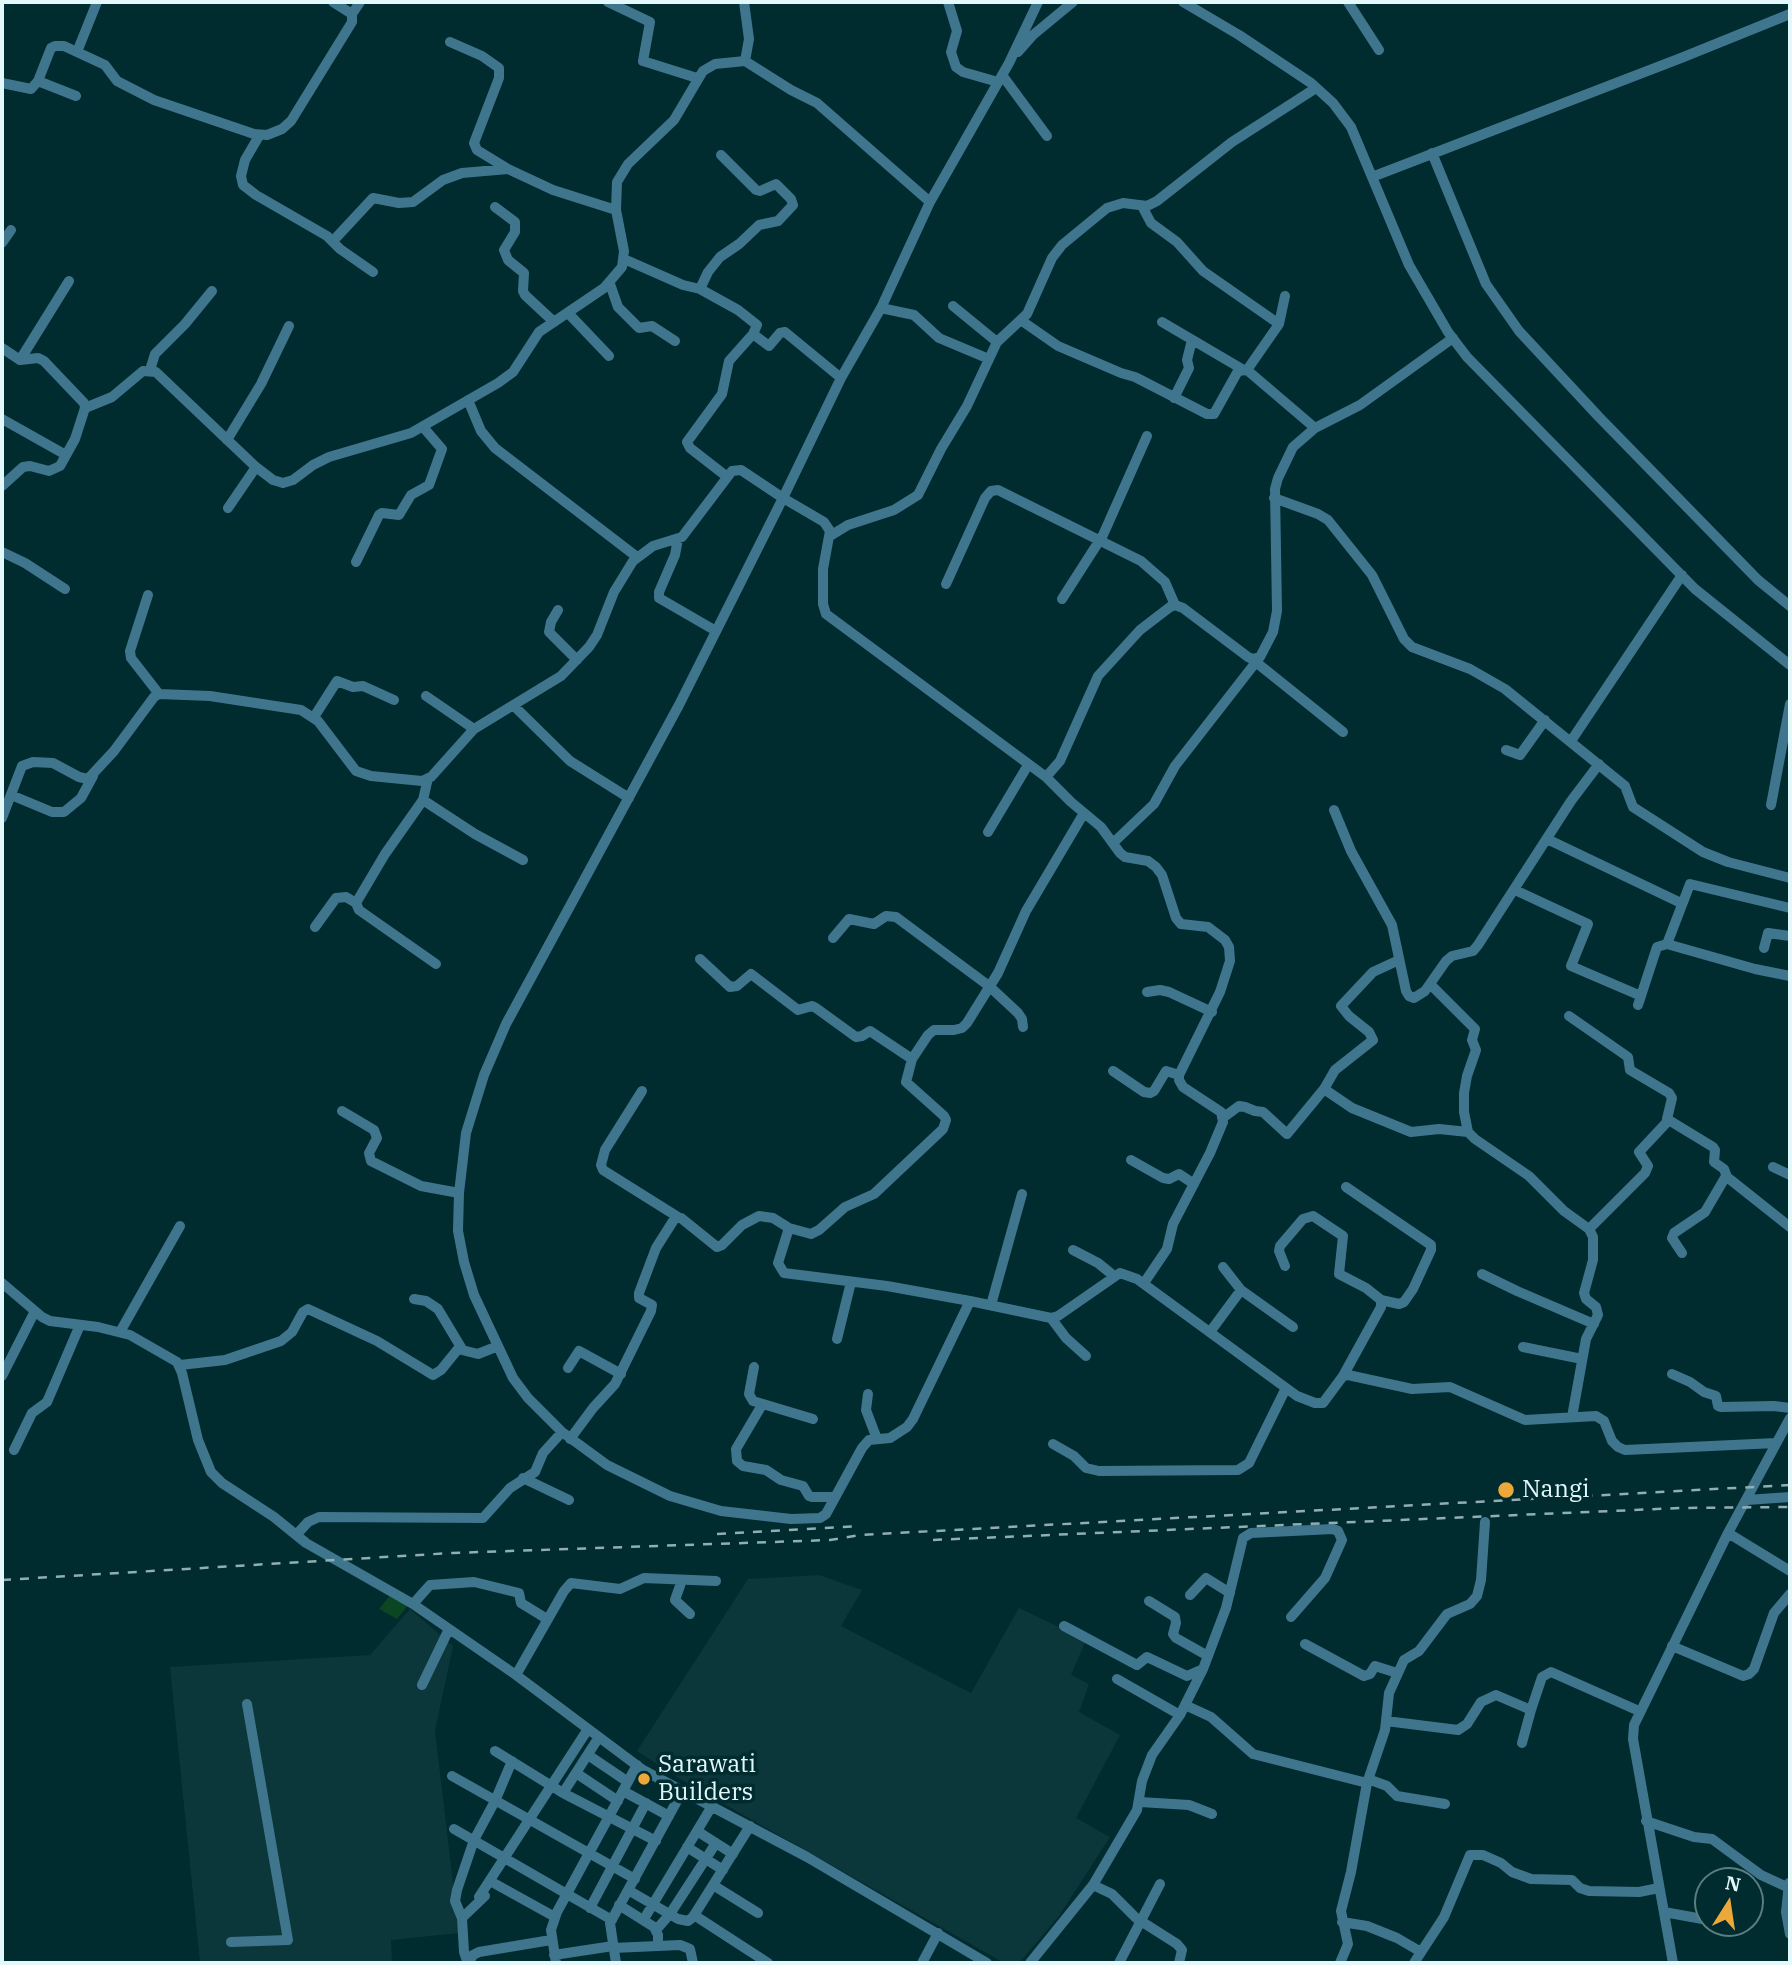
<!DOCTYPE html>
<html>
<head>
<meta charset="utf-8">
<style>
	body { margin:0 }
	#map { position:relative; width:1792px; height:1965px; overflow:hidden; background:#002b2f; font-family:"IBM Plex Serif",serif }
	canvas { display:block }
	.frame { position:absolute; inset:0; border:4px solid #e2f8fa; pointer-events:none }
	.north { position:absolute; left:1694px; top:1867px; width:70px; height:70px; box-sizing:border-box; background:#002b2f; border:2px solid #5a7d80; border-radius:50%; rotate:12deg; font-size:19px; font-weight:700; line-height:28px; text-align:center; color:#e2f8fa }
	.north::after { content:''; display:block; margin:auto; width:24px; height:32px; background:#eca93a; clip-path:polygon(50% 0,100% 100%,50% 72%,0 100%) }
</style>
</head>
<body>
<div id="map">
<canvas width="1792" height="1965"></canvas>
<div class="frame"></div>
<div class="north">N</div>
</div>
<script>
const ctx = document.querySelector('canvas').getContext('2d');
ctx.lineJoin = 'round';
function fill(path, color) {
  ctx.fillStyle = color;
  ctx.fill(path, 'evenodd');
}
function shape(rows) {
  const path = new Path2D();
  for (const r of rows) {
    path.moveTo(r[0], r[1]);
    for (let i = 2; i < r.length; i += 2) path.lineTo(r[i], r[i + 1]);
  }
  return path;
}
function stroke(path, color, width, dash) {
  ctx.strokeStyle = color;
  ctx.lineWidth = width;
  ctx.lineCap = dash ? 'butt' : 'round';
  ctx.setLineDash(dash || []);
  ctx.stroke(path);
}
function write(font, color, halo, rows, align = 'center') {
  ctx.font = font + ' "IBM Plex Serif",serif';
  ctx.lineWidth = 7;
  ctx.setLineDash([]);
  ctx.textBaseline = 'middle';
  ctx.strokeStyle = halo;
  ctx.fillStyle = color;
  for (const [text, x, y, turn = 0] of rows) {
    ctx.save();
    ctx.translate(x, y);
    ctx.rotate((+turn || 0) * Math.PI / 180);
    ctx.textAlign = isNaN(turn) ? turn : align;
    if (halo) ctx.strokeText(text, 0, 0);
    ctx.fillText(text, 0, 0);
    ctx.restore();
  }
}
fill(shape([
	[819,1575,862,1590,841,1626,971,1693,1019,1608,1086,1640,1071,1675,1089,1684,1079,1712,1120,1735,1076,1818,1110,1837,1059,1916,1019,1963,1004,1963,680,1779,637,1751,748,1579],
	[410,1609,453,1646,435,1731,459,1933,391,1940,392,1963,200,1963,170,1667,370,1655]
]), '#0c373a');
fill(shape([
	[391,1594,409,1604,397,1619,379,1609]
]), '#0b4622');
stroke(shape([
	[608,2,650,22,643,61,697,78],
	[948,2,957,31,951,52,956,67,963,72,998,82],
	[1183,2,1239,35,1311,83,1333,103,1351,127,1409,265,1448,332,1467,357,1695,589,1790,665],
	[1348,2,1379,50],
	[352,14,360,2],
	[450,42,482,56,499,68,499,78,474,143,477,150,508,169],
	[77,52,97,2],
	[1018,52,1033,35,1073,2],
	[745,61,791,90,817,103,930,202],
	[1002,75,1047,136],
	[38,81,76,96],
	[2,83,31,89,38,81,51,48,55,46,64,46,105,65,117,81,154,100,254,134,267,135,282,129,291,121,352,22,352,14,333,2],
	[259,136,245,160,241,176,243,185,256,195,327,236,340,249,373,272],
	[1432,153,1486,284,1519,331,1599,417,1758,580,1790,606],
	[1372,177,1681,58,1790,14],
	[1142,206,1151,223,1177,242,1203,271,1279,324],
	[495,207,515,222,515,232,504,250,508,260,524,273,523,291,525,295,554,322],
	[333,241,373,198,399,203,413,202,443,180,462,173,508,169,553,190,616,210],
	[2,243,11,230],
	[624,259,683,285,700,289,738,310,757,325,753,334,729,361,722,394,687,442,690,448,726,476],
	[610,284,618,307,639,328,652,326,675,341],
	[700,289,708,272,720,257,739,244,759,225,778,221,793,205,791,199,776,184,760,191,756,190,721,155],
	[953,306,997,342],
	[881,308,914,315,939,338,989,359],
	[568,313,609,356],
	[1022,321,1058,346,1121,373,1135,377,1207,414,1214,414,1238,371,1247,370,1315,428],
	[1162,322,1242,369],
	[753,334,769,346,780,333,785,332,841,378],
	[1453,338,1360,405,1315,428,1293,447,1278,478,1275,489,1277,611,1273,632,1260,657,1252,659,1248,657,1183,608,1175,605,1170,607,1140,630,1098,676,1060,761,1046,777,826,614,823,604,823,569,830,531,824,522,783,498,679,705,506,1024,484,1075,466,1133,459,1193,458,1231,464,1262,474,1295,513,1378,528,1398,562,1432,607,1465,670,1496,721,1511,791,1519,820,1518,826,1514,862,1448,869,1440,890,1438,907,1427,913,1419,970,1301,1051,1318,1058,1316,1120,1273,1137,1279,1297,1396,1315,1403,1323,1403,1343,1376,1348,1375,1412,1389,1450,1387,1525,1420,1596,1416,1604,1421,1612,1441,1618,1447,1625,1450,1776,1443],
	[2,348,20,360,38,358,44,361,84,403,85,408,75,439,60,466,49,471,30,466,23,467,2,486],
	[20,360,69,281],
	[150,370,155,354,185,324,212,291],
	[1247,370,1279,324,1285,296],
	[1174,398,1189,368,1187,360,1192,340],
	[468,400,481,431,495,448,637,557],
	[85,408,112,397,143,371,156,372,256,467,273,480,283,483,293,480,313,465,329,457,411,433,498,383,513,372,539,332,604,288,622,267,624,251,616,210,617,182,628,164,674,120,703,71,715,64,745,61,749,39,744,2],
	[2,419,66,455],
	[227,440,261,384,289,326],
	[1274,498,1318,514,1328,520,1372,575,1404,639,1412,647,1470,669,1505,689,1625,786,1633,807,1703,852,1728,862,1790,878],
	[228,508,256,467],
	[830,536,848,525,894,510,918,495,941,449,967,406,997,342,1027,314,1052,258,1062,245,1107,208,1123,203,1147,206,1157,201,1232,142,1316,88],
	[678,539,675,555,659,592,659,598,716,631],
	[2,552,25,563,65,589],
	[356,562,379,515,382,513,399,515,411,495,429,485,442,449,423,427],
	[946,584,985,498,991,491,998,490,1141,561,1165,582,1175,605],
	[148,595,130,651,131,658,159,694],
	[1062,599,1103,535,1147,436],
	[558,610,551,622,549,632,577,660],
	[1252,659,1343,732],
	[426,696,474,729],
	[514,706,570,761,629,798],
	[314,717,337,681,353,687,363,686,394,700],
	[1571,741,1682,575],
	[1506,750,1520,755,1545,720],
	[1046,777,1071,802,1101,827,1120,853,1125,857,1148,861,1156,867,1162,875,1176,918,1181,924,1208,927,1225,940,1229,947,1230,961,1220,992,1179,1075,1179,1080,1183,1087,1221,1112,1223,1122,1210,1153,1173,1224,1167,1249,1144,1283],
	[428,778,423,800,475,834,523,860],
	[11,795,52,812,64,812,81,798,93,776],
	[423,800,385,854,356,903,359,910,436,964],
	[1771,805,1790,704],
	[1334,810,1351,851,1392,925,1406,991,1409,996,1414,998,1425,991,1446,961,1452,956,1473,951,1478,945,1571,801,1599,764],
	[2,818,22,766,33,762,53,763,79,777,88,779,114,751,154,697,159,694,210,696,301,710,318,721,356,771,371,776,422,781,431,777,474,729,561,676,589,647,597,635,614,592,633,561,653,546,682,537,732,471,741,470,783,498,841,378,881,308,930,202,1009,63,1038,2],
	[988,832,1028,765],
	[1547,839,1681,903],
	[1113,843,1154,804,1175,766,1256,662],
	[1515,890,1588,924,1571,966,1641,996],
	[315,927,336,898,346,897,356,903],
	[833,938,849,919,874,924,886,916,896,917,989,986,1018,1013,1022,1019,1023,1027],
	[1667,944,1755,969,1790,976],
	[1764,948,1768,933,1790,936],
	[700,959,730,987,737,986,751,974,798,1010,812,1006,816,1008,856,1037,862,1036,870,1031,912,1059],
	[1430,984,1475,1029,1472,1040,1476,1050,1467,1076,1464,1093,1464,1112,1468,1132,1475,1139,1529,1176,1564,1211,1589,1229,1593,1237,1593,1260,1584,1293,1586,1299,1596,1307,1598,1315,1586,1339,1572,1417],
	[1147,992,1160,990,1169,992,1212,1012],
	[1638,1005,1657,947,1667,944,1690,884,1790,908],
	[1569,1016,1628,1057,1630,1070,1669,1093,1672,1098,1667,1119,1713,1147,1715,1150,1714,1162,1724,1169,1727,1177,1790,1227],
	[1113,1071,1144,1092,1150,1093,1154,1091,1166,1071,1179,1075],
	[1324,1089,1352,1108,1411,1132,1439,1129,1468,1132],
	[642,1091,605,1150,601,1165,603,1170,678,1217],
	[342,1111,374,1130,377,1138,369,1153,371,1161,421,1186,459,1193],
	[1224,1117,1239,1106,1245,1107,1255,1111,1263,1112,1287,1134,1324,1089,1335,1070,1373,1040,1369,1032,1349,1016,1341,1006,1373,972,1399,960],
	[1131,1160,1163,1178,1169,1179,1179,1174,1194,1184],
	[1773,1167,1790,1175],
	[1346,1187,1431,1245,1431,1250,1413,1289,1404,1302,1399,1304,1381,1300],
	[789,1228,778,1263,784,1273,887,1286,970,1301],
	[1589,1229,1645,1173,1648,1166,1639,1152,1668,1121],
	[1073,1250,1098,1263,1114,1276],
	[1682,1253,1672,1238,1674,1233,1705,1212,1726,1176],
	[1285,1266,1279,1251,1280,1246,1303,1219,1313,1216,1343,1236,1339,1274,1366,1288,1381,1300,1381,1307,1343,1376],
	[1223,1267,1241,1290,1293,1327],
	[1482,1274,1517,1291,1594,1324],
	[2,1283,42,1317,50,1321,98,1327,130,1335,177,1362,182,1373,198,1440,211,1472,222,1483,274,1517,306,1543,413,1604,516,1675,643,1770,807,1857,987,1963],
	[414,1299,426,1301,438,1309,462,1349],
	[991,1305,1022,1194],
	[1051,1318,1066,1338,1086,1356],
	[120,1332,180,1226],
	[1210,1332,1241,1290],
	[837,1339,851,1282],
	[1523,1347,1582,1359],
	[180,1365,225,1360,281,1341,292,1332,303,1312,308,1309,377,1341,433,1375,441,1370,458,1349,478,1354,498,1346],
	[754,1367,749,1394,753,1401,813,1419],
	[568,1368,579,1351,621,1374],
	[1672,1374,1690,1382,1704,1392,1716,1396,1718,1406,1721,1407,1774,1406,1790,1408],
	[2,1376,35,1311],
	[868,1394,866,1410,877,1439],
	[762,1405,736,1449,737,1461,743,1466,766,1470,781,1480,803,1486,809,1496,812,1497,835,1497],
	[570,1439,593,1408,615,1384,651,1311,652,1305,639,1298,639,1293,656,1248,675,1218,681,1218,717,1247,722,1245,742,1225,759,1216,773,1218,789,1228,811,1234,819,1230,845,1207,874,1194,943,1129,946,1120,944,1116,906,1082,912,1059,928,1035,934,1030,954,1030,962,1028,967,1023,998,973,1026,911,1084,813],
	[1053,1444,1074,1456,1086,1468,1099,1471,1238,1470,1249,1463,1286,1388],
	[14,1450,32,1413,47,1402,80,1325],
	[523,1478,569,1500],
	[1747,1500,1790,1497],
	[1728,1533,1790,1571],
	[297,1534,308,1522,319,1517,483,1518,510,1488,535,1472,543,1453,562,1432],
	[682,1580,675,1600,690,1614],
	[1190,1595,1206,1578,1230,1593],
	[1149,1601,1175,1617,1176,1623,1173,1634,1176,1638,1208,1656],
	[413,1604,430,1585,474,1582,519,1593,521,1603,547,1619],
	[1064,1626,1137,1665,1147,1657,1187,1676,1203,1669],
	[1305,1644,1364,1676,1370,1674,1375,1666,1397,1673],
	[1672,1646,1736,1673,1743,1676,1749,1674,1754,1669,1774,1613,1790,1594],
	[516,1675,564,1591,571,1583,620,1589,644,1578,716,1581],
	[1117,1679,1180,1715],
	[422,1685,449,1629],
	[1185,1705,1211,1717,1253,1754,1367,1783],
	[1386,1721,1458,1730,1467,1724,1481,1702,1496,1695,1531,1710,1542,1677,1551,1672,1639,1711],
	[1522,1743,1531,1710],
	[495,1751,563,1793,656,1841],
	[588,1755,628,1782],
	[576,1773,618,1801],
	[452,1776,635,1879],
	[1368,1779,1387,1786,1397,1796,1445,1804],
	[623,1791,669,1816],
	[563,1793,599,1737],
	[1140,1802,1189,1805,1212,1814],
	[1646,1821,1694,1837,1712,1839,1761,1875,1787,1887],
	[454,1829,612,1920],
	[697,1831,733,1854],
	[687,1847,723,1870],
	[490,1881,555,1917],
	[1789,1883,1786,1912,1790,1934],
	[713,1885,758,1913],
	[1093,1885,1112,1894,1136,1918,1177,1944,1182,1950,1179,1963],
	[628,1890,678,1919,688,1921,693,1917,750,1826],
	[479,1897,588,1729],
	[619,1905,654,1927,658,1935,658,1946],
	[590,1908,646,1803],
	[1664,1912,1708,1920],
	[694,1915,768,1963],
	[462,1918,485,1896],
	[644,1919,712,1806],
	[1342,1922,1367,1926,1397,1938,1421,1952],
	[1726,1923,1737,1925],
	[656,1930,670,1914,716,1843],
	[231,1942,288,1940,247,1704],
	[613,1948,680,1945,690,1949,693,1963],
	[554,1955,613,1946],
	[470,1958,467,1961,464,1952,462,1918,455,1901,457,1890,474,1840,495,1801,512,1761],
	[469,1962,473,1955,479,1952,551,1940],
	[556,1963,551,1930,557,1912,637,1765],
	[616,1963,610,1923,683,1790],
	[922,1963,938,1933],
	[1030,1963,1093,1885,1137,1810,1142,1781,1152,1755,1180,1715,1203,1669,1226,1608,1243,1538,1251,1533,1333,1529,1338,1531,1342,1540,1325,1578,1291,1617],
	[1119,1963,1160,1884],
	[1340,1963,1348,1944,1341,1911,1351,1872,1367,1783,1385,1730,1389,1693,1404,1660,1419,1651,1447,1614,1470,1604,1477,1596,1481,1580,1485,1522],
	[1414,1963,1444,1917,1470,1855,1483,1855,1501,1863,1512,1872,1531,1879,1572,1880,1580,1888,1589,1891,1639,1892,1659,1888],
	[1673,1963,1633,1739,1634,1725,1728,1533,1790,1418]
]), '#3f768e', 10);
stroke(shape([
	[717,1534,860,1526],
	[933,1540,1681,1508,1790,1507],
	[2,1580,452,1553,830,1540,860,1535,1790,1485]
]), '#91afb2', 2.5, [9, 9]);
for (const [x, y, r, color] of [
	[1506,1490,9,"#eca93a"],
	[644,1779,7,"#eca93a"]
]) {
  const dot = new Path2D();
  dot.arc(x, y, r, 0, 2 * Math.PI);
  ctx.fillStyle = color;
  ctx.fill(dot);
  stroke(dot, '#002b2f', 2.5);
}
write('24px', '#e2f8fa', '#002b2f', [
	["Nangi",1522,1490],
	["Sarawati",658,1765],
	["Builders",658,1793]
], 'left');
</script>
</body>
</html>
